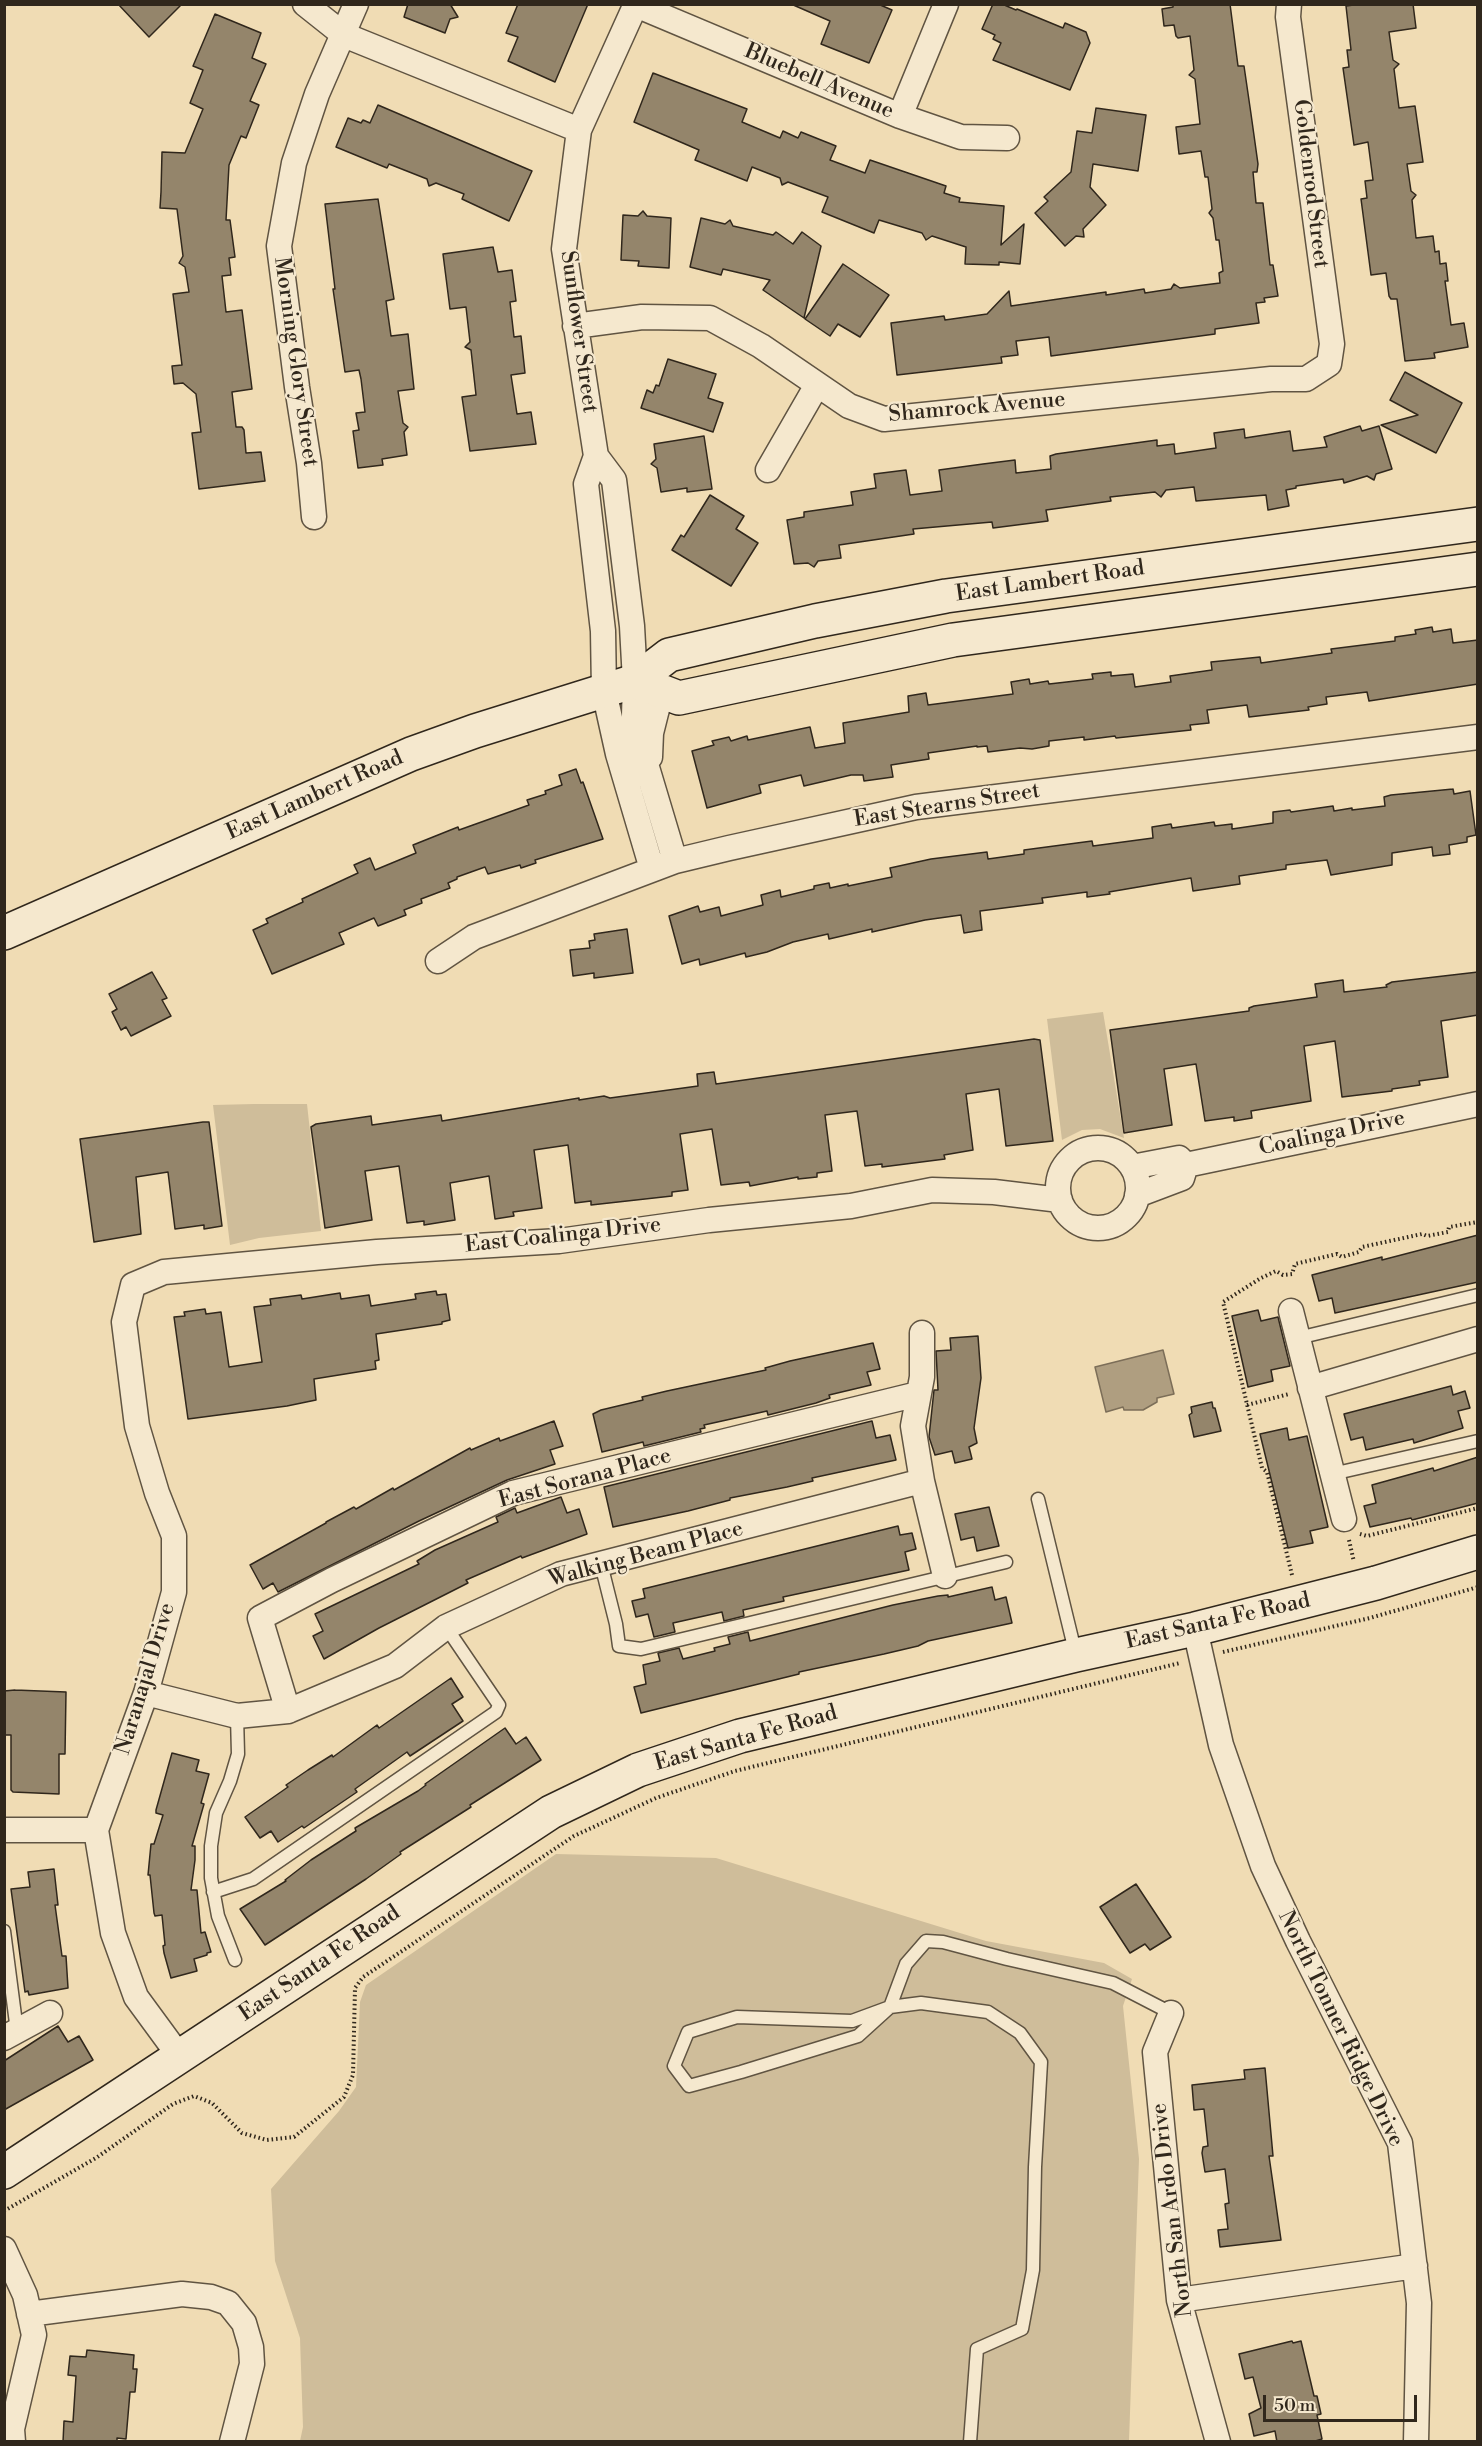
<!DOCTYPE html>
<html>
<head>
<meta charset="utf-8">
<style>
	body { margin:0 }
	#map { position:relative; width:1482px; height:2446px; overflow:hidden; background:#f0dcb4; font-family:"Libre Bodoni",serif }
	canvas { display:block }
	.frame { position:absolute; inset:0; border:6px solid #30271c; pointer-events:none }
	.scale { position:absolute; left:1263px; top:2395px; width:154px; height:27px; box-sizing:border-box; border:3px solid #30271c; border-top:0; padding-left:8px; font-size:18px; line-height:21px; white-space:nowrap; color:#30271c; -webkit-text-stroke:4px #f5e8ce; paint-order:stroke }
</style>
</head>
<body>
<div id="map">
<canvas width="1482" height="2446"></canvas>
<div class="frame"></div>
<div class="scale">50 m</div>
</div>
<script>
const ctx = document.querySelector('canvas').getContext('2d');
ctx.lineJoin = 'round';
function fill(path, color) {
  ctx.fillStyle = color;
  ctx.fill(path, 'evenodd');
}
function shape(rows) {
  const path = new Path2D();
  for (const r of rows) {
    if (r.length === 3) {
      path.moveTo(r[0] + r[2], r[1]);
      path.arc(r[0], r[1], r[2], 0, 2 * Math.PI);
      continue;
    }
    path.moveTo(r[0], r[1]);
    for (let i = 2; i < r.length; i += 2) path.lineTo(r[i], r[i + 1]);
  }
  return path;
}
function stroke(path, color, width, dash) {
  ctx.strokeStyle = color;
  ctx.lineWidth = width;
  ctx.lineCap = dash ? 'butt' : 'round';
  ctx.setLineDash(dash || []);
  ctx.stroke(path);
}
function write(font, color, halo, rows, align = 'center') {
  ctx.font = font + ' "Libre Bodoni",serif';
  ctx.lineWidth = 4.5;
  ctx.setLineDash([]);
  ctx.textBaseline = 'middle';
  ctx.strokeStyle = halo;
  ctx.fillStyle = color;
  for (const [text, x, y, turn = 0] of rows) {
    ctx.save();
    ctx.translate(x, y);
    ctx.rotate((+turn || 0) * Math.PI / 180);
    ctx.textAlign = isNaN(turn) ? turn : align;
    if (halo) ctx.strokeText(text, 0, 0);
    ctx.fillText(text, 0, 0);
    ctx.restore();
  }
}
fill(shape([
	[1103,1012,1124,1138,1100,1129,1082,1130,1062,1140,1047,1019],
	[254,1104,307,1104,321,1231,259,1238,230,1245,213,1105],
	[556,1854,716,1858,986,1941,1104,1963,1132,1979,1123,2006,1139,2159,1129,2441,300,2441,303,2427,300,2338,275,2261,271,2189,339,2111,356,2087,360,2002,366,1985]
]), '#cfbd9a');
const water = shape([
	[1163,1350,1174,1394,1157,1398,1157,1402,1143,1410,1124,1410,1123,1407,1106,1412,1095,1367,1163,1350]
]);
fill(water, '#af9e80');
stroke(water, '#7c6e58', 1.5);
const building = shape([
	[118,4,182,4,149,37,118,4],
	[408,4,450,4,458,17,450,19,445,33,404,17,408,4],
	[518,4,588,4,555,82,508,61,518,37,506,33,518,4],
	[791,4,878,4,892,10,869,63,821,44,830,21,791,4],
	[993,4,1002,4,1016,10,1017,9,1063,28,1065,23,1086,32,1090,43,1070,90,993,60,1001,43,993,39,995,35,982,29,993,4],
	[1173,4,1230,4,1238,66,1244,66,1251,114,1258,164,1257,172,1253,172,1256,203,1263,203,1270,265,1273,265,1278,296,1264,298,1265,302,1256,303,1259,323,1215,329,1215,334,1051,356,1049,337,1016,341,1018,355,1001,357,1002,363,897,375,891,323,944,316,945,320,987,314,1009,291,1011,306,1106,292,1106,295,1144,289,1145,293,1171,289,1174,284,1180,288,1220,283,1219,273,1223,271,1219,240,1216,240,1213,218,1209,213,1212,209,1208,177,1205,177,1201,151,1179,154,1176,127,1200,124,1195,79,1189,75,1194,70,1190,36,1178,38,1176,36,1174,25,1164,26,1162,9,1173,7,1173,4],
	[1361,4,1413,4,1416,28,1389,32,1393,60,1399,64,1394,69,1399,108,1415,106,1423,162,1407,164,1411,191,1416,195,1412,200,1416,238,1433,236,1435,252,1439,251,1440,264,1446,263,1448,281,1445,281,1451,325,1464,323,1468,347,1434,353,1435,358,1405,361,1397,299,1391,299,1389,296,1386,273,1371,275,1361,199,1367,198,1365,181,1373,180,1368,142,1354,145,1343,68,1349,67,1347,50,1351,50,1346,6,1361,4],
	[215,14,261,33,252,58,266,64,250,101,259,105,246,138,241,136,229,165,226,220,230,220,235,257,229,258,231,275,222,276,226,312,242,310,252,389,232,392,236,427,242,427,244,430,246,453,261,452,265,481,199,489,192,433,201,432,196,394,183,383,174,384,172,366,182,365,173,294,189,292,185,267,179,263,183,256,177,209,160,208,161,192,162,152,185,153,203,109,190,103,203,70,193,66,215,14],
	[653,73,747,109,742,122,780,138,783,131,798,138,801,132,836,146,830,160,865,173,870,160,946,186,944,193,960,198,959,202,1004,206,1001,245,1024,224,1020,264,999,262,999,265,965,264,966,247,932,236,926,240,922,233,879,220,874,233,822,212,828,197,788,182,782,185,780,178,752,167,747,181,695,160,699,150,634,122,653,73],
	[378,105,532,171,509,221,462,199,464,194,436,183,429,186,427,179,389,164,387,168,336,147,348,118,361,123,363,120,370,123,378,105],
	[1096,108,1146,115,1138,171,1093,164,1090,187,1106,205,1083,229,1084,237,1076,236,1065,246,1035,213,1048,201,1044,197,1071,172,1077,131,1092,133,1096,108],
	[378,199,394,299,386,301,391,336,408,334,414,389,398,391,403,423,408,427,404,432,407,455,382,459,383,465,358,468,353,431,359,430,356,413,365,412,361,379,359,370,345,372,333,289,335,289,325,204,378,199],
	[643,211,647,216,671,218,669,268,638,266,639,261,621,260,623,215,638,216,643,211],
	[701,218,725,224,730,220,733,226,773,235,776,232,793,244,802,232,821,246,804,318,763,290,770,280,723,269,721,275,690,267,701,218],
	[493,247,498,272,512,270,516,301,510,302,514,337,521,336,525,373,511,375,517,414,531,412,536,444,470,451,462,397,476,395,471,350,465,347,470,342,466,307,450,309,443,254,493,247],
	[843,264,889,295,860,337,838,324,830,336,805,319,843,264],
	[668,359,716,374,708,398,723,403,713,432,641,408,647,390,653,393,656,385,659,386,668,359],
	[1405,372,1462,403,1436,453,1381,425,1418,415,1390,400,1405,372],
	[1360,426,1362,431,1379,426,1392,469,1376,474,1374,480,1367,476,1344,483,1343,479,1296,486,1296,488,1286,490,1289,506,1268,510,1266,495,1196,501,1194,487,1166,490,1161,497,1155,492,1110,497,1111,501,1046,510,1048,521,993,528,992,522,913,529,914,534,839,545,841,558,818,561,814,567,808,563,794,564,787,520,804,517,804,512,853,505,851,492,876,488,874,474,906,470,910,495,942,491,939,470,983,464,1015,460,1016,473,1051,469,1050,456,1056,454,1157,440,1157,446,1174,444,1175,454,1216,448,1214,433,1244,429,1245,438,1290,431,1293,451,1327,447,1324,437,1360,426],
	[704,436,712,489,687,492,687,488,661,492,657,468,651,464,656,459,654,444,704,436],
	[710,495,744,516,736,529,758,543,731,586,672,550,681,535,684,537,710,495],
	[1432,627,1433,632,1451,629,1453,643,1478,640,1478,684,1369,701,1367,692,1326,697,1327,704,1308,707,1309,710,1249,717,1247,705,1207,710,1209,723,1190,725,1191,730,1116,738,1115,736,1084,740,1084,737,1049,741,1049,746,1032,749,1020,748,988,752,987,746,977,747,977,746,928,753,929,759,891,765,893,777,864,781,863,775,851,775,804,786,801,775,759,785,761,793,707,808,692,751,714,745,712,741,729,737,731,741,747,736,748,740,810,727,815,748,845,743,843,723,909,712,908,696,926,693,928,705,1013,694,1011,682,1029,679,1030,684,1048,681,1049,684,1093,679,1092,674,1111,672,1111,676,1133,674,1135,687,1171,682,1170,676,1212,670,1211,662,1260,657,1261,663,1332,653,1331,649,1395,641,1395,637,1416,634,1415,630,1432,627],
	[576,769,581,783,583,782,603,839,535,860,536,863,521,868,520,865,488,874,485,867,457,877,457,879,448,883,450,888,421,899,422,903,404,910,406,915,378,926,374,918,339,933,344,944,272,974,253,930,268,923,266,919,303,902,302,899,358,873,354,865,370,858,375,870,416,853,413,845,458,827,459,830,529,805,527,800,546,794,545,791,562,785,559,775,576,769],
	[1453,789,1454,794,1470,791,1476,835,1467,837,1467,842,1449,845,1450,854,1433,856,1432,847,1392,853,1392,865,1349,872,1331,875,1327,860,1286,865,1286,869,1239,876,1240,884,1193,891,1191,878,1109,892,1110,894,1087,897,1087,892,1042,898,1043,903,980,911,982,930,964,933,961,915,925,920,872,932,872,929,829,939,828,934,793,942,767,952,746,957,745,953,700,965,699,959,682,964,669,916,698,906,700,912,719,907,721,916,763,905,761,895,780,890,781,897,814,889,814,886,829,883,830,888,848,884,848,886,892,877,890,868,931,859,987,852,988,859,1024,854,1024,850,1092,841,1093,846,1153,838,1152,827,1171,824,1172,828,1214,822,1215,826,1232,824,1232,829,1273,823,1273,812,1290,810,1291,812,1333,806,1334,811,1352,808,1352,810,1385,806,1384,797,1391,795,1453,789],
	[627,929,633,973,594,978,594,973,573,976,570,950,590,948,589,941,595,940,594,934,627,929],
	[152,972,167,998,162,1000,171,1016,131,1036,126,1027,121,1030,112,1012,117,1009,109,994,152,972],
	[1478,972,1478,1015,1441,1021,1448,1077,1419,1081,1420,1085,1392,1089,1392,1091,1342,1097,1335,1041,1304,1046,1311,1101,1251,1111,1252,1118,1234,1121,1234,1117,1205,1121,1196,1064,1164,1069,1172,1125,1124,1133,1110,1030,1249,1011,1249,1008,1254,1006,1317,997,1315,984,1343,980,1344,992,1387,987,1386,985,1392,982,1409,980,1478,972],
	[1034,1039,1040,1040,1053,1141,1006,1146,999,1089,966,1094,973,1150,944,1155,945,1159,882,1167,882,1164,865,1166,857,1111,825,1115,832,1171,817,1173,817,1177,798,1179,798,1177,750,1186,749,1182,721,1185,712,1129,680,1134,688,1190,672,1192,672,1196,591,1205,591,1201,575,1203,568,1145,534,1150,542,1208,513,1212,514,1216,495,1219,489,1176,450,1183,455,1220,424,1225,424,1221,407,1223,399,1166,365,1171,372,1220,325,1228,311,1127,316,1124,371,1116,372,1125,441,1115,442,1121,579,1098,579,1100,604,1096,610,1098,698,1086,697,1074,714,1072,716,1084,1034,1039],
	[203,1122,209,1122,222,1226,204,1229,204,1225,175,1229,168,1172,136,1177,141,1234,94,1242,80,1139,203,1122],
	[1478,1235,1478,1282,1335,1313,1332,1298,1319,1301,1312,1275,1382,1257,1382,1260,1478,1235],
	[436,1291,437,1295,446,1294,450,1320,442,1322,442,1324,376,1334,379,1360,375,1361,376,1369,314,1379,316,1400,287,1406,188,1419,174,1317,185,1316,184,1312,205,1309,206,1314,221,1312,229,1367,262,1362,254,1307,271,1305,270,1299,301,1295,302,1299,340,1293,341,1299,369,1295,371,1306,416,1299,415,1294,436,1291],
	[1258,1310,1261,1321,1278,1317,1290,1366,1271,1370,1273,1381,1248,1387,1232,1316,1258,1310],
	[978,1336,981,1378,974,1428,977,1443,969,1447,972,1459,955,1463,952,1451,935,1455,929,1437,934,1390,938,1390,936,1351,951,1350,950,1338,978,1336],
	[873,1343,880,1369,867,1372,871,1385,829,1395,830,1398,816,1403,768,1415,767,1411,704,1425,705,1428,700,1429,701,1432,644,1446,643,1442,602,1452,593,1414,601,1410,643,1400,642,1397,667,1391,766,1370,765,1368,790,1361,873,1343],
	[1451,1386,1453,1395,1465,1391,1470,1408,1458,1411,1463,1428,1414,1443,1413,1439,1366,1450,1363,1437,1351,1440,1344,1414,1451,1386],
	[1212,1402,1213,1408,1215,1408,1221,1431,1194,1437,1189,1415,1192,1413,1191,1407,1212,1402],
	[554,1421,563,1446,550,1450,555,1464,507,1480,419,1521,278,1592,273,1583,263,1589,250,1565,326,1523,326,1522,354,1507,356,1509,393,1488,394,1490,470,1448,471,1450,499,1438,500,1441,554,1421],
	[872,1421,876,1438,890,1435,896,1460,812,1478,813,1481,787,1487,730,1498,730,1500,688,1511,613,1527,604,1487,872,1421],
	[1287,1428,1289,1440,1307,1436,1328,1527,1310,1531,1313,1543,1288,1548,1260,1434,1287,1428],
	[1478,1457,1478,1503,1412,1520,1411,1518,1370,1527,1364,1506,1376,1503,1372,1485,1433,1468,1434,1471,1478,1457],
	[561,1497,567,1513,579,1509,587,1534,522,1558,521,1556,466,1580,468,1583,379,1628,324,1659,313,1636,323,1631,315,1614,419,1564,417,1561,435,1550,498,1522,496,1517,515,1508,517,1513,561,1497],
	[989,1507,999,1546,977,1551,974,1537,961,1540,955,1514,989,1507],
	[898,1526,900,1535,912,1533,916,1549,905,1552,909,1570,783,1597,784,1601,743,1610,744,1616,724,1621,722,1612,673,1623,675,1632,654,1637,648,1614,636,1617,632,1601,645,1598,643,1589,898,1526],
	[992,1587,995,1600,1006,1597,1012,1623,928,1641,918,1646,884,1654,799,1672,799,1674,641,1713,634,1687,646,1684,643,1665,660,1661,658,1653,679,1648,683,1659,715,1651,714,1648,730,1644,728,1637,748,1632,750,1641,893,1605,938,1596,948,1595,948,1597,992,1587],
	[451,1678,463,1697,452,1704,463,1721,410,1756,407,1752,355,1789,357,1792,304,1828,302,1826,278,1842,271,1831,260,1838,245,1817,288,1787,286,1785,308,1770,332,1755,333,1757,377,1725,379,1728,451,1678],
	[15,1690,66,1692,65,1754,59,1754,59,1794,13,1792,11,1790,11,1735,4,1735,4,1691,15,1690],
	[505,1728,516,1744,526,1737,541,1760,470,1805,471,1807,400,1852,401,1854,366,1879,265,1945,240,1909,286,1881,285,1880,311,1860,356,1831,355,1828,418,1791,426,1785,425,1784,505,1728],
	[172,1753,199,1760,196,1771,209,1774,201,1803,204,1804,192,1846,195,1846,195,1860,191,1890,197,1890,201,1933,205,1932,211,1952,207,1953,207,1955,194,1959,197,1971,171,1978,164,1953,163,1946,165,1945,162,1915,155,1916,154,1913,150,1875,148,1875,151,1844,154,1844,163,1815,156,1813,156,1810,172,1753],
	[54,1869,58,1905,55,1905,62,1956,66,1956,68,1988,29,1995,28,1991,25,1992,11,1889,30,1887,28,1872,54,1869],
	[1136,1884,1171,1937,1150,1950,1145,1944,1130,1953,1100,1907,1136,1884],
	[58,2026,68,2042,79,2036,93,2060,4,2110,4,2061,58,2026],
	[1265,2068,1273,2156,1269,2156,1281,2240,1220,2247,1218,2230,1228,2229,1225,2204,1229,2203,1225,2169,1205,2172,1202,2153,1203,2147,1208,2146,1204,2109,1194,2110,1192,2085,1245,2079,1244,2070,1265,2068],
	[1292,2341,1293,2343,1301,2341,1314,2396,1317,2396,1321,2414,1317,2415,1322,2439,1312,2442,1277,2442,1275,2431,1254,2436,1249,2414,1261,2408,1253,2377,1245,2379,1239,2354,1292,2341],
	[87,2350,134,2355,133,2369,137,2369,135,2392,130,2392,126,2439,117,2438,117,2442,63,2442,64,2421,73,2422,76,2376,68,2375,70,2356,86,2357,87,2350]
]);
fill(building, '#94856b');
stroke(building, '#30271c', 1.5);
const lane = shape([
	[1298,1338,1478,1295],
	[1332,1474,1478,1441],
	[1038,1499,1076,1655],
	[601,1564,616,1624,619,1646,641,1649,1006,1562],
	[213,1892,253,1879,496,1712,499,1705,446,1627],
	[4,1931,17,2031],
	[235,1960,218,1916,211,1878,211,1846,216,1813,230,1781,238,1754,237,1716],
	[970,2442,977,2349,1022,2329,1033,2270,1035,2167,1041,2062,1020,2033,988,2012,921,2003,890,2007,852,2021,737,2017,688,2032,674,2066,689,2086,741,2072,858,2036,890,2007,906,1964,926,1941,943,1942,1007,1959,1113,1983,1171,2013]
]);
const street = shape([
	[305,4,344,35,579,130],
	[636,4,579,130,564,249,596,456,614,480,632,626,635,681,634,716,640,744,675,861],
	[636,5,900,116,961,137,1007,138],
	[900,116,946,4],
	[575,326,642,317,710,318,761,346,849,406,884,419,1271,379,1306,379,1329,364,1332,344,1288,17,1289,4],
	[596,456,586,484,603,631,604,691,618,754,652,869],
	[768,470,817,385],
	[314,517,309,463,297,387,279,246,294,163,317,94,356,4],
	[650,757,651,733,656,713,659,702,665,693],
	[438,961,474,937,675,861,729,848,916,807,1478,737],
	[1098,1188,40],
	[1186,1165,1478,1104],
	[1132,1167,1179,1158,1186,1165],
	[1137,1195,1182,1178,1186,1165],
	[1291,1311,1344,1519],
	[922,1333,922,1377,913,1426,922,1481,945,1576],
	[1310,1388,1478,1339],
	[1195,1629,1221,1745,1263,1866,1298,1941,1400,2143,1419,2303,1416,2442],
	[146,1693,237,1716,288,1711,395,1666,446,1627,561,1574,922,1481],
	[288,1711,260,1618,332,1580,513,1493,918,1394],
	[4,1830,96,1830],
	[1171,2013,1155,2052,1179,2300,1218,2442],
	[4,2038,50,2013],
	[180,2057,136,1997,113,1933,96,1830,146,1693,174,1592,174,1536,157,1493,137,1426,124,1322,133,1285,164,1272,377,1252,559,1241,709,1220,851,1206,932,1190,994,1192,1060,1200],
	[4,2249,25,2295,34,2335,12,2429,13,2442],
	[1179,2300,1415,2266],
	[29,2314,182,2294,211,2297,228,2303,244,2323,251,2347,252,2364,232,2442]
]);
const secondary = shape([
	[635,681,679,698,953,640,1478,569],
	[4,933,411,754,475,731,635,681,669,655,815,621,946,596,1478,524],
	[4,2172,551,1812,638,1770,740,1736,1076,1655,1195,1629,1376,1583,1478,1552]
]);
stroke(lane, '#605442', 15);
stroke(street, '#605442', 27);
stroke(secondary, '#30271c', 36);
stroke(shape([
	[1247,1405,1289,1394],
	[1360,1534,1367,1536,1478,1508],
	[1349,1540,1354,1562],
	[1292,1575,1267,1472,1262,1468,1223,1302,1261,1278,1276,1271,1283,1275,1292,1274,1295,1264,1337,1254,1342,1257,1359,1252,1362,1247,1422,1234,1427,1236,1448,1232,1449,1227,1478,1222],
	[1223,1652,1370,1618,1478,1587],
	[4,2211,96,2158,173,2104,194,2096,212,2103,242,2133,267,2140,294,2137,344,2097,353,2075,355,1988,363,1977,574,1836,656,1798,735,1771,1180,1663]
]), '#30271c', 4, [1.5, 3]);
stroke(lane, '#f5e8ce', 12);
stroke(street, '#f5e8ce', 24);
stroke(secondary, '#f5e8ce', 33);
write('22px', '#30271c', '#f5e8ce', [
	["Bluebell Avenue",819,82,23],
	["Goldenrod Street",1310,184,83],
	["Sunflower Street",578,332,82],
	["Morning Glory Street",295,362,82],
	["Shamrock Avenue",977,408,-5],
	["East Lambert Road",1050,582,-8],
	["East Lambert Road",315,796,-24],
	["East Stearns Street",947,806,-9],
	["Coalinga Drive",1332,1134,-12],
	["East Coalinga Drive",563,1236,-6],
	["East Sorana Place",585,1479,-15],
	["Walking Beam Place",646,1555,-15],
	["East Santa Fe Road",1218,1622,-13],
	["Naranajal Drive",146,1679,-73],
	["East Santa Fe Road",746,1739,-16],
	["East Santa Fe Road",320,1964,-34],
	["North Tonner Ridge Drive",1340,2029,64],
	["North San Ardo Drive",1173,2210,-97]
]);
</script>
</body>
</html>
